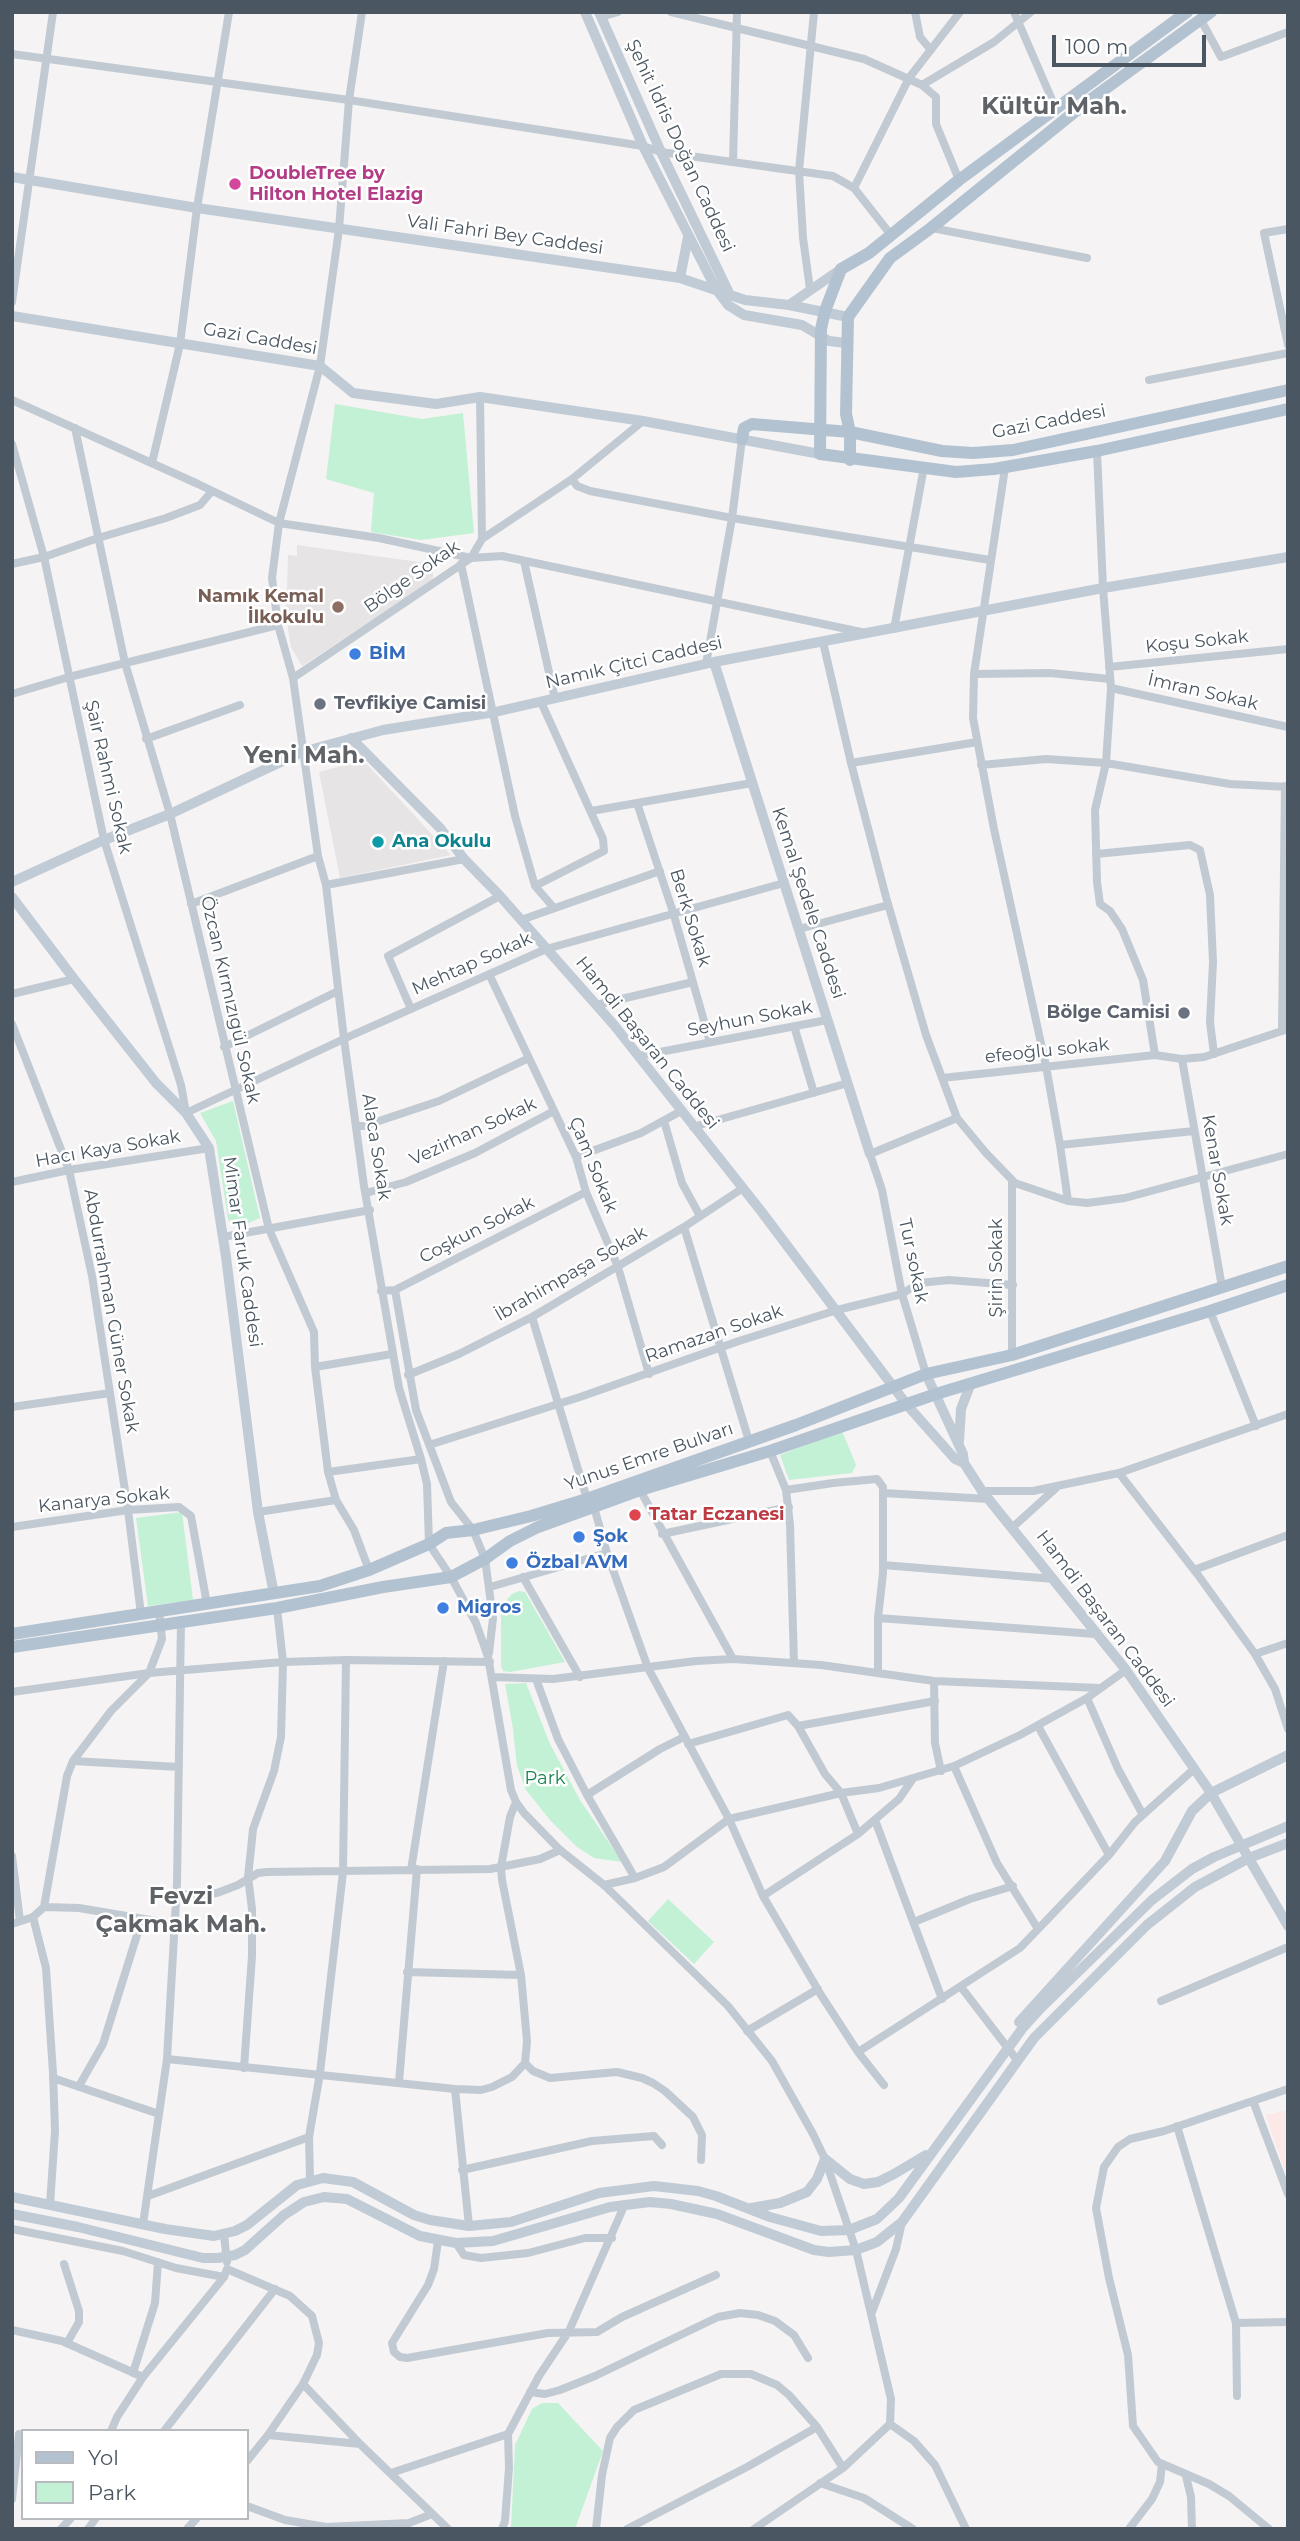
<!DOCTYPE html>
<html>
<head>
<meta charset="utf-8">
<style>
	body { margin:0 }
	#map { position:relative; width:1300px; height:2541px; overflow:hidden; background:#f5f3f3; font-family:Montserrat,sans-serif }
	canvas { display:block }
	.frame { position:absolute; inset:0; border:14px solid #4a5661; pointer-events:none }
	.legend { position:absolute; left:21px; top:2429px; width:228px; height:91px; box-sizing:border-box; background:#fff; border:2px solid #b7bbc0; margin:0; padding:9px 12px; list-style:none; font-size:21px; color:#4a5661 }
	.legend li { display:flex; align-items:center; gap:14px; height:35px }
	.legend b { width:35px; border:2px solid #b7bbc0 }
	.scale { position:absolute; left:1052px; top:35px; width:154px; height:32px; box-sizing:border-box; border:4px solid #4a5661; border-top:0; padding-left:9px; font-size:21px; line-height:24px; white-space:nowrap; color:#4a5661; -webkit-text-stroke:5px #fff; paint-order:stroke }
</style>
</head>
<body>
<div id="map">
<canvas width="1300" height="2541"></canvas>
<div class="frame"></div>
<ul class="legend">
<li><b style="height:9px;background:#b3c2d1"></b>Yol</li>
<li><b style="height:19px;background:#c3f1d5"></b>Park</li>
</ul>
<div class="scale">100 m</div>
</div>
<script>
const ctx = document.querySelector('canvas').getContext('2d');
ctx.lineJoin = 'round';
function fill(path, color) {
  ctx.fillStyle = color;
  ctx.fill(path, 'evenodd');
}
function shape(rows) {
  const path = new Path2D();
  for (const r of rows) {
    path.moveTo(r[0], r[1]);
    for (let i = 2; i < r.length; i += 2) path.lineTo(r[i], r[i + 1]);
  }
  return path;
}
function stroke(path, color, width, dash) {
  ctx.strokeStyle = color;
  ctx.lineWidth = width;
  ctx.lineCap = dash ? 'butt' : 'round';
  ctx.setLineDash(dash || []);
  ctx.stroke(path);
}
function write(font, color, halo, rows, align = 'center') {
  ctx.font = font + ' Montserrat,sans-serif';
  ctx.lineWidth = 5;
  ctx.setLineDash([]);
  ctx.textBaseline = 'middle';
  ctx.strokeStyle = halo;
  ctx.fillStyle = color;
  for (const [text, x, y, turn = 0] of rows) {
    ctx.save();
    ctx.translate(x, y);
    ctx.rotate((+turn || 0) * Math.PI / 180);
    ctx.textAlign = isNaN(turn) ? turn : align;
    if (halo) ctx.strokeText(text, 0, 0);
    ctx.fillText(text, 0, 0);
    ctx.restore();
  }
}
fill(shape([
	[297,545,433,564,433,580,302,666,291,647,286,618,288,555,297,556],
	[363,760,451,855,340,878,319,772]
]), '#e6e4e5');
fill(shape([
	[1288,2110,1288,2180,1266,2115]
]), '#fce8e6');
fill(shape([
	[335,404,422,419,463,413,474,533,421,540,371,532,374,493,326,479],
	[233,1101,260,1218,246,1224,231,1223,228,1219,216,1141,200,1113],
	[842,1431,856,1465,852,1473,789,1480,780,1455],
	[182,1512,193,1600,148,1606,136,1518],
	[519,1591,525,1592,565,1662,510,1672,503,1671,501,1666,501,1606,512,1594],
	[526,1683,550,1744,580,1800,622,1862,594,1858,577,1847,550,1820,526,1790,517,1766,513,1729,505,1684],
	[668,1899,714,1942,694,1964,648,1921],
	[542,2403,558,2403,603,2451,575,2529,511,2529,515,2445,532,2409]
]), '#c3f1d5');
stroke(shape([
	[362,12,349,100,339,229,320,366,279,523,272,578,278,625,293,678,318,856,326,885,344,1039,364,1186,399,1388,421,1459,427,1484,429,1544,451,1577,476,1623,488,1657,511,1790,516,1802,524,1813,560,1850,604,1885,728,2006,772,2061,813,2134,825,2159,856,2250,891,2399,890,2424,843,2468,754,2529],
	[671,12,864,59,922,85,936,97,936,124,959,180],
	[915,12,920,37,931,50],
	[1014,12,1056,109],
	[601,17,618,12],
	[1201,20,1221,57,1288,32],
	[12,54,349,100,643,146,661,152,833,176,854,188,891,235],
	[922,85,994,42,1031,12],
	[733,162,737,12],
	[854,188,909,78,960,12],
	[932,228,1087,258],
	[1288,229,1264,233,1288,345],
	[810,289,803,238,799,171,814,12],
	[12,302,53,12],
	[1149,380,1288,353],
	[480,397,482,539],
	[12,400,198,484,279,523,379,538,471,558,502,556,861,632],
	[75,428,125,663,170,814,269,1229,314,1332,315,1367,328,1472,336,1500,354,1530,369,1570],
	[12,444,44,557,104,840,181,1085,186,1113,348,1037,546,949,784,883],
	[1097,451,1103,588,1111,688,1106,763,1095,810,1097,882,1100,904,1110,911,1122,929,1143,980,1155,1055],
	[152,463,180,344,197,208,229,12],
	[1005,468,974,674,973,718,994,829,1046,1066,1060,1145,1194,1131],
	[572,479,577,486,590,491,732,518,990,560],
	[524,561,555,699],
	[12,564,44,557,98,538,166,518,200,505,212,491],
	[461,564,515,816,535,886,554,908],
	[894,629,924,467],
	[823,642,851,763,886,897,926,1035,957,1118,986,1153,1015,1183,1068,1201,1087,1203,1125,1198,1288,1154],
	[706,664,732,518,742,439],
	[1109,667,1288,649],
	[974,674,1050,673,1110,679],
	[293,678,471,558,482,539,572,479,643,421],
	[1111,688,1288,727],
	[12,694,69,677,278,625],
	[146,739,240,705],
	[851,763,977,742],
	[981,765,1046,759,1106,763,1230,784,1288,787],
	[637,803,673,912,710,1042],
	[591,811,752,783],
	[1096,854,1190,845,1200,850,1210,895,1213,962,1210,1022,1214,1054],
	[326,885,464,859],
	[535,886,604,851,603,839,541,702],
	[191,904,318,856],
	[521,920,660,871],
	[799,929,888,905],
	[489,974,576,1157,586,1192,618,1267,649,1374],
	[12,994,74,979],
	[596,1005,693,982],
	[411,1009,388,956,500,896],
	[12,1024,69,1170,92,1276,128,1510,141,1614],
	[794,1026,814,1093],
	[1282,1030,1285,786],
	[224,1047,338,991],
	[639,1056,827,1020],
	[1182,1059,1222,1287],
	[942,1078,1155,1055,1182,1059,1204,1057,1288,1029],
	[664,1121,682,1183,700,1216],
	[356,1126,364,1126,439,1101,529,1058],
	[693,1127,848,1083],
	[1060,1145,1068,1201],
	[576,1157,641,1133,681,1111],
	[12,1182,69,1170,209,1148],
	[366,1193,406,1182,475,1153,554,1111],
	[684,1227,749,1441],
	[223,1237,370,1210],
	[395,1290,416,1410,451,1502,473,1530,485,1559,493,1618,489,1653],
	[381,1291,395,1290,586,1192],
	[1210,1311,1256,1426],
	[532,1317,587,1499],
	[1012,1355,1012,1180],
	[315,1367,392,1354],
	[926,1374,902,1294,882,1190,870,1154,957,1118],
	[408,1375,459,1354,532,1317,684,1227,743,1188],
	[12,1407,110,1393],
	[429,1445,580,1397,739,1341,837,1310,902,1294,919,1283,949,1280,1013,1285],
	[770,1451,786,1490],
	[328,1472,421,1459],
	[1119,1473,1198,1575,1255,1654,1275,1689,1288,1729],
	[640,1490,733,1659],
	[982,1491,1033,1491,1119,1473,1288,1414],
	[883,1493,989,1499],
	[594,1507,607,1553,648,1668,729,1819,763,1896,821,1995,858,2052,884,2085],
	[258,1512,336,1500],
	[12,1527,128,1510,179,1507,191,1516,207,1604],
	[1013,1527,1056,1488],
	[662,1534,789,1507],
	[883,1565,1054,1579],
	[1194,1570,1288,1535],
	[523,1577,580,1677],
	[490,1587,607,1553],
	[878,1618,1095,1634],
	[1255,1654,1288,1643],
	[794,1663,790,1525,786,1490,833,1483,877,1479,883,1487,883,1573,878,1618,878,1672],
	[492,1677,553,1679,696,1661,733,1659,821,1665,934,1681,1099,1688],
	[536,1679,558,1739,587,1795,635,1878],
	[934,1681,935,1743,941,1771],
	[12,1692,149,1673,283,1662,346,1660,490,1662],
	[1087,1698,1118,1769,1143,1815],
	[798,1726,935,1701],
	[1038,1726,1109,1855],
	[688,1744,788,1715,798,1726,825,1774,841,1793,858,1834],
	[73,1761,179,1767],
	[954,1766,997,1863,1038,1929],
	[587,1795,660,1749,684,1737],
	[875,1820,942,1999],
	[12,1856,20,1921],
	[411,1870,444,1661],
	[604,1885,635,1878,664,1867,729,1819,841,1793,879,1788,954,1766,1020,1735,1087,1698,1126,1670],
	[176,1894,203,1895,217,1893,238,1885,258,1873,267,1872,490,1869,540,1859,560,1850],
	[763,1896,858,1834,899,1799,912,1780],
	[44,1907,67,1776,73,1761,111,1711,149,1673,162,1639,159,1611],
	[33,1917,46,1968,53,2073,55,2131,50,2205],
	[914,1922,970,1899,1013,1886],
	[12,1924,33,1917,44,1907,79,1908,174,1924],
	[407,1972,521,1975],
	[961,1987,1017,2060],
	[1161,2001,1288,1947],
	[747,2031,818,1989],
	[858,2052,1020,1948,1109,1855,1135,1822,1194,1769],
	[167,2059,455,2089,481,2090,492,2087,512,2077,525,2063,527,2041,521,1975,502,1880,501,1867,510,1817,516,1802],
	[525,2063,533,2071,550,2078,617,2072,642,2078,653,2083,665,2091,693,2117,702,2135,701,2160],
	[244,2068,252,1956,252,1909,248,1877,251,1849,253,1829,274,1771,281,1737,283,1662,277,1608],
	[53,2078,159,2114],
	[399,2082,417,1869],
	[79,2086,103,2044,142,1919],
	[455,2089,469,2226],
	[1253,2101,1288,2194],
	[1177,2126,1236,2323,1237,2396],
	[462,2170,592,2141,654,2136,662,2145],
	[310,2180,309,2137,320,2073,343,1872,346,1660],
	[148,2196,309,2137],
	[143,2224,167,2059,177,1884,181,1620],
	[12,2229,123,2251,176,2268,224,2277],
	[224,2235,227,2262],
	[438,2241,434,2269,428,2285,392,2343,394,2352,400,2357,407,2358,548,2333,597,2332,622,2317,716,2275],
	[456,2243,464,2255,481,2258,528,2253,585,2238,612,2238],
	[64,2264,79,2311,79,2322,67,2343],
	[872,2312,896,2249,902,2222],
	[1236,2323,1288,2322],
	[12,2330,62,2341,143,2377],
	[133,2373,155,2303,158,2262],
	[303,2384,360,2444,448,2529],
	[530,2392,545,2394,560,2390,595,2376,718,2317,740,2313,758,2315,775,2321,794,2335,808,2358],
	[890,2424,914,2441,935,2465,966,2529],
	[111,2431,117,2417,143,2377,224,2277,227,2269,290,2296,312,2316,319,2343,317,2355,303,2384,268,2435,247,2461],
	[164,2431,275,2289],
	[268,2435,360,2444],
	[391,2473,508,2434],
	[1186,2476,1191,2497,1192,2529],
	[820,2483,864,2498,913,2529],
	[12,2499,19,2434],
	[247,2506,285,2520,326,2527,409,2523,432,2514],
	[61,2529,71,2518],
	[88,2529,96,2518],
	[187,2529,197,2518],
	[502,2529,505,2521,509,2468,508,2434,539,2376,569,2331,625,2204],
	[596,2529,602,2475,610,2438,617,2427,634,2410,721,2374,751,2374,777,2385,789,2395,817,2427,843,2468],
	[627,2529,747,2467,817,2427],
	[1129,2529,1152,2499,1160,2482,1162,2464],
	[1269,2529,1229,2496,1209,2484,1158,2462,1133,2426,1128,2355,1109,2278,1096,2208,1104,2167,1118,2147,1130,2139,1164,2131,1288,2089]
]), '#c1cad2', 8);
stroke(shape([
	[585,12,643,146,716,289,728,305,744,315,802,325,829,341,846,343],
	[599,12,661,152,730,295],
	[12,177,197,208,680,278,745,300,789,305,848,317],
	[680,278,688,237],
	[789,305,841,269],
	[12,316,320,366,353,393,436,404,480,397,643,421,820,454],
	[714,662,870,1154],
	[351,738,440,828,464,859,500,896,614,1025,761,1211,907,1405,955,1459,964,1463],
	[12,882,104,840,170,814,302,752,383,730,495,712,714,662,1103,588,1288,557],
	[12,897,74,979,156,1083,186,1113,209,1148,226,1257,258,1512,274,1594],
	[926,1374,963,1454,964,1463,982,1491,1126,1670,1211,1793,1288,1926],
	[959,1441,961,1409,971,1383],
	[1019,2022,1165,1861,1192,1811,1211,1793,1288,1755],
	[12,2197,165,2229,214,2236,235,2231,247,2225,297,2185,323,2178,353,2182,414,2215,430,2220,469,2226,511,2222,599,2193,654,2186,698,2191,716,2196,770,2217,821,2231,849,2230,877,2219,899,2198,1022,2029,1040,2009,1152,1900,1192,1869,1214,1857,1288,1826],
	[751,2208,780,2203,807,2192,817,2179,825,2159,850,2179,864,2184,878,2182,894,2174,926,2155],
	[12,2214,78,2227,203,2258,218,2258,235,2255,245,2250,284,2215,304,2202,324,2197,347,2199,420,2236,456,2243,493,2241,610,2207,650,2202,671,2204,717,2214,814,2250,829,2252,856,2250,877,2242,902,2222,1034,2038,1147,1925,1195,1887,1249,1858,1288,1843]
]), '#c1cbd6', 10);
stroke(shape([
	[1187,12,959,180,869,253,841,269,825,311,821,329,820,454,956,472,994,469,1097,451,1288,409],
	[742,439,744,428,752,424,850,432,942,451,973,453,1013,450,1288,390],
	[850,460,850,432,846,414,848,317,890,258,931,228,1083,105,1211,12],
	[12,1634,320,1586,369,1570,429,1544,446,1533,473,1530,531,1516,587,1499,796,1425,926,1374,1012,1355,1288,1266],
	[12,1647,277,1608,383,1587,451,1577,485,1559,510,1541,538,1527,640,1490,770,1451,936,1394,1210,1311,1288,1285]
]), '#b3c2d1', 12);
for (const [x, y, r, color] of [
	[235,184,7,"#d1479c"],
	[338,607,7,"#8d6e63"],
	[355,654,7,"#3f7fe0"],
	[320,704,7,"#6b7280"],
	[378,842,7,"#0f9aa8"],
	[1184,1013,7,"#6b7280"],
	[635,1515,7,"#e0444e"],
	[579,1537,7,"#3f7fe0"],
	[512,1563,7,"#3f7fe0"],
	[443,1608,7,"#3f7fe0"]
]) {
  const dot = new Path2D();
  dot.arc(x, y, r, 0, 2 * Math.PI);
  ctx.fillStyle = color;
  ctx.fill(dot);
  stroke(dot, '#fff', 2.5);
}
write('18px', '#4a5661', '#fff', [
	["Şehit İdris Doğan Caddesi",680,146,65],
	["Vali Fahri Bey Caddesi",505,235,8],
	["Gazi Caddesi",260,339,10],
	["Gazi Caddesi",1049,422,-11],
	["Bölge Sokak",412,577,-35],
	["Koşu Sokak",1197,642,-6],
	["Namık Çitci Caddesi",634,663,-13],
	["İmran Sokak",1203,692,13],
	["Şair Rahmi Sokak",108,777,77],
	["Kemal Şedele Caddesi",808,903,72],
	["Berk Sokak",690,918,73],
	["Mehtap Sokak",472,964,-24],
	["Özcan Kırmızıgül Sokak",230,1000,77],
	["Seyhun Sokak",750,1019,-11],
	["Hamdi Başaran Caddesi",647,1043,51],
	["efeoğlu sokak",1047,1051,-6],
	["Vezirhan Sokak",473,1132,-25],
	["Alaca Sokak",376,1147,81],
	["Hacı Kaya Sokak",108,1149,-10],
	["Çam Sokak",593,1165,68],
	["Kenar Sokak",1217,1170,80],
	["Coşkun Sokak",477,1230,-27],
	["Mimar Faruk Caddesi",242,1252,82],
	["Tur sokak",913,1261,78],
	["Şirin Sokak",997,1268,-90],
	["İbrahimpaşa Sokak",571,1274,-30],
	["Abdurrahman Güner Sokak",111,1311,80],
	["Ramazan Sokak",714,1334,-19],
	["Yunus Emre Bulvarı",649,1457,-19],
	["Kanarya Sokak",104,1500,-6],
	["Hamdi Başaran Caddesi",1105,1619,53]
]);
write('bold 18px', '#b23c85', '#fff', [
	["DoubleTree by",249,174],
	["Hilton Hotel Elazig",249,195]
], 'left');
write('bold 18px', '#785e54', '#fff', [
	["Namık Kemal",324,597],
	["İlkokulu",324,618]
], 'right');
write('bold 18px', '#366cbe', '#fff', [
	["BİM",369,654],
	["Şok",593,1537],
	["Özbal AVM",526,1563],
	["Migros",457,1608]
], 'left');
write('bold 18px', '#5b616d', '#fff', [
	["Tevfikiye Camisi",334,704],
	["Bölge Camisi",1170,1013,"right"]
], 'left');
write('bold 18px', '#0d838f', '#fff', [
	["Ana Okulu",392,842]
], 'left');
write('bold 18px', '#be3a42', '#fff', [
	["Tatar Eczanesi",649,1515]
], 'left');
write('18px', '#17864f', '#fff', [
	["Park",545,1779]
]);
write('bold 24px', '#5f6368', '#fff', [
	["Kültür Mah.",1054,107],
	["Yeni Mah.",304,756],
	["Fevzi",181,1897],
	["Çakmak Mah.",181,1925]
]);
</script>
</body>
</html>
